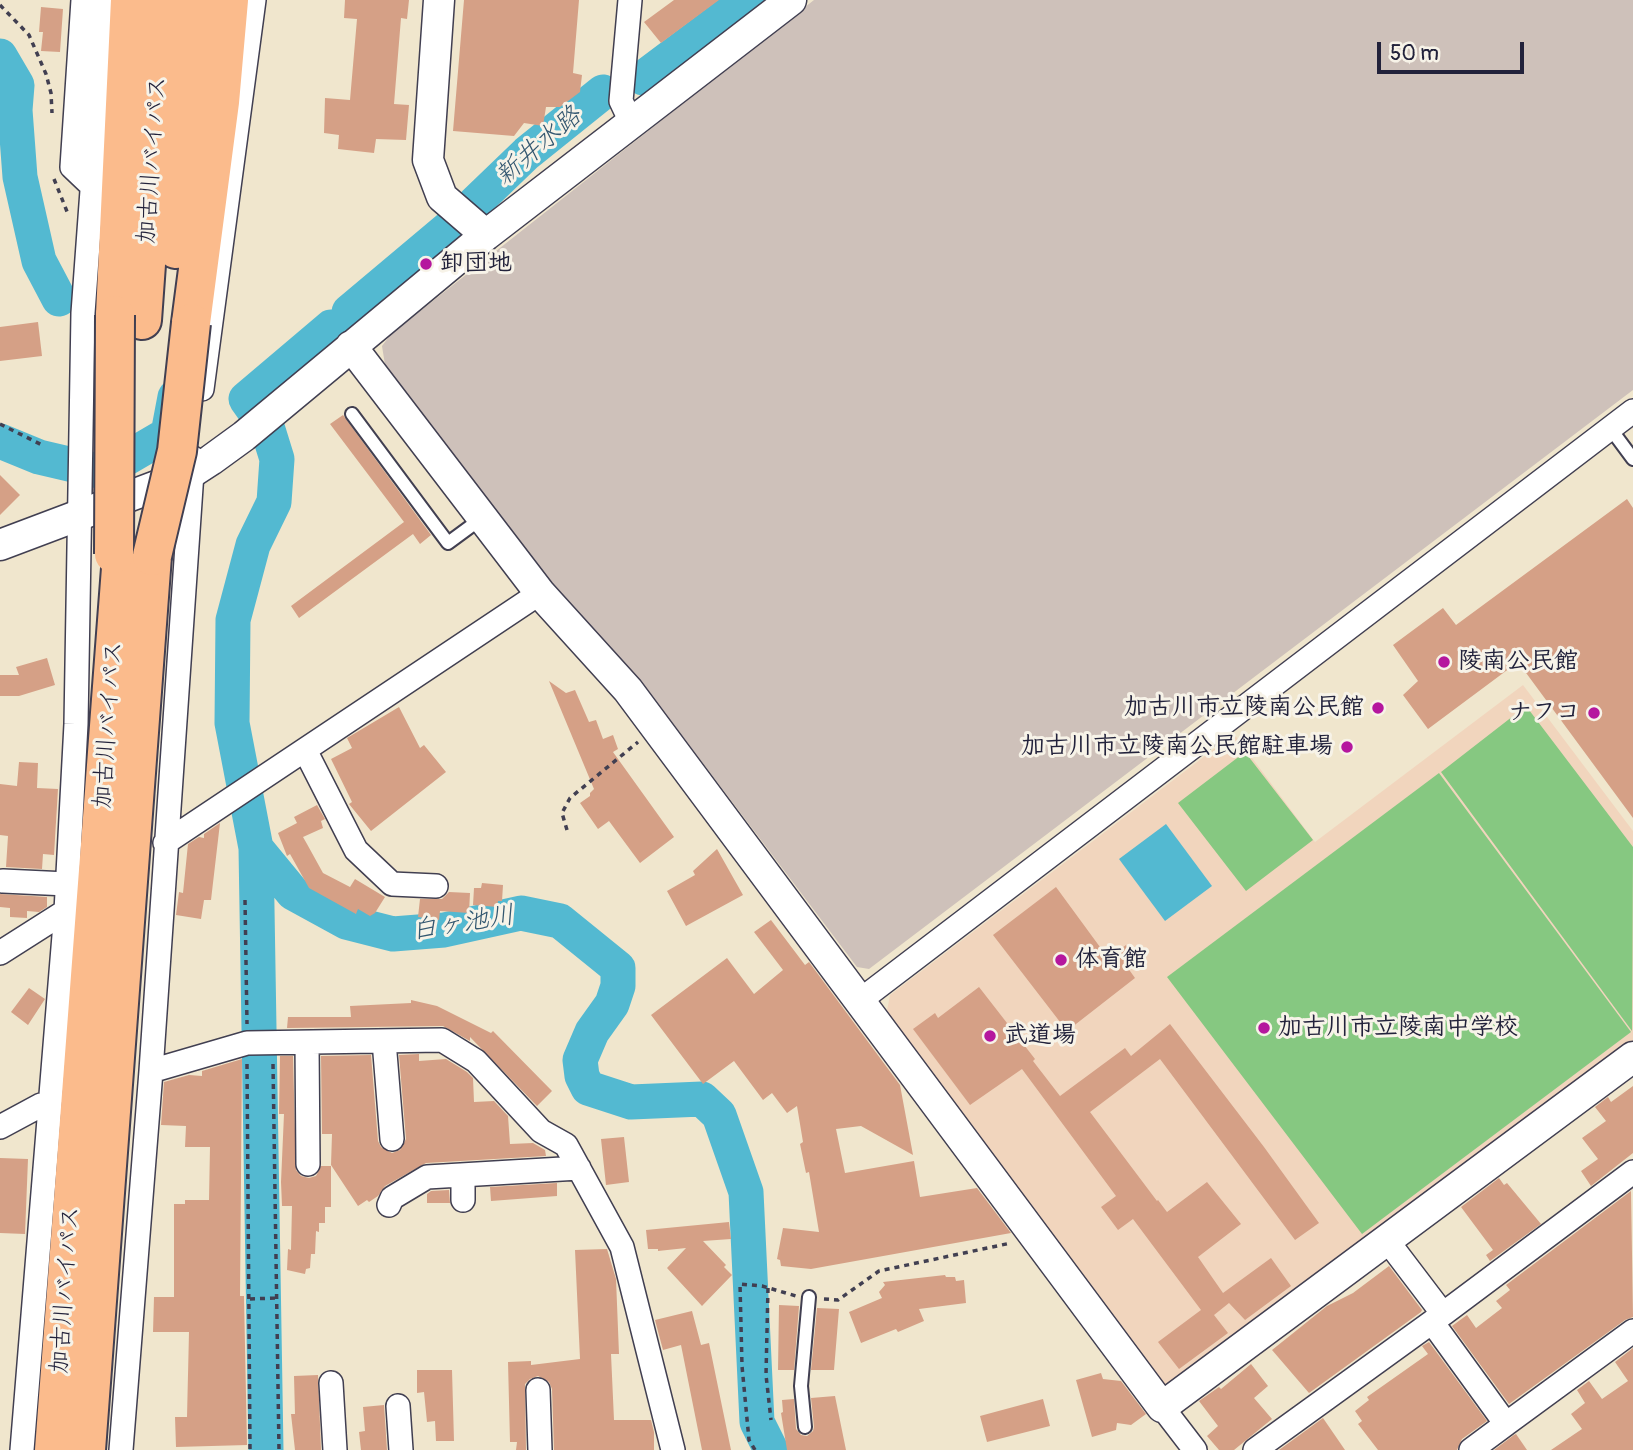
<!DOCTYPE html>
<html>
<head>
<meta charset="utf-8">
<style>
	body { margin:0 }
	#map { position:relative; width:1633px; height:1450px; overflow:hidden; background:#f0e6cd; font-family:Pangolin,sans-serif }
	canvas { display:block }
	.scale { position:absolute; left:1377px; top:42px; width:147px; height:32px; box-sizing:border-box; border:4px solid #22223b; border-top:0; padding-left:9px; font-size:21px; line-height:24px; white-space:nowrap; color:#22223b; -webkit-text-stroke:5px #f7f3e8; paint-order:stroke }
</style>
</head>
<body>
<div id="map">
<canvas width="1633" height="1450"></canvas>
<div class="scale">50 m</div>
</div>
<script>
const ctx = document.querySelector('canvas').getContext('2d');
ctx.lineJoin = 'round';
function fill(path, color) {
  ctx.fillStyle = color;
  ctx.fill(path, 'evenodd');
}
function shape(rows) {
  const path = new Path2D();
  for (const r of rows) {
    path.moveTo(r[0], r[1]);
    for (let i = 2; i < r.length; i += 2) path.lineTo(r[i], r[i + 1]);
  }
  return path;
}
function stroke(path, color, width, dash) {
  ctx.strokeStyle = color;
  ctx.lineWidth = width;
  ctx.lineCap = dash ? 'butt' : 'round';
  ctx.setLineDash(dash || []);
  ctx.stroke(path);
}
function write(font, color, halo, rows, align = 'center') {
  ctx.font = font + ' Pangolin,"Klee One",sans-serif';
  ctx.lineWidth = 6;
  ctx.setLineDash([]);
  ctx.textBaseline = 'middle';
  ctx.strokeStyle = halo;
  ctx.fillStyle = color;
  for (const [text, x, y, turn = 0] of rows) {
    ctx.save();
    ctx.translate(x, y);
    ctx.rotate((+turn || 0) * Math.PI / 180);
    ctx.textAlign = isNaN(turn) ? turn : align;
    if (halo) ctx.strokeText(text, 0, 0);
    ctx.fillText(text, 0, 0);
    ctx.restore();
  }
}
fill(shape([
	[1523,685,1633,831,1633,1041,1175,1389,1162,1387,886,1016,890,995,1234,734,1315,842]
]), '#f1d5bd');
fill(shape([
	[814,0,1633,0,1633,390,869,969,857,967,640,680,538,574,386,371,382,346,391,334]
]), '#cec1ba');
fill(shape([
	[1526,706,1633,847,1632,1031,1441,772],
	[1245,752,1313,840,1246,891,1178,803],
	[1439,773,1631,1032,1362,1234,1167,977]
]), '#86c881');
fill(shape([
	[1166,824,1212,886,1165,921,1119,859]
]), '#53b9d1');
stroke(shape([
	[0,56,17,85,15,110,20,177,39,261,59,299],
	[643,78,747,0],
	[475,203,527,153,603,92],
	[349,312,449,228],
	[331,327,246,399,268,430,277,459,274,502,253,545,233,620,232,723,256,848,293,893,346,922,393,934,444,930,521,913,560,921,618,968,618,986,612,1004,592,1032,580,1060,582,1076,588,1088,631,1102,702,1099,719,1115,746,1192,757,1422,771,1450],
	[0,441,39,457,103,472,168,434,175,397],
	[256,848,266,1450]
]), '#53b9d1', 35);
fill(shape([
	[345,0,409,0,407,19,401,18,394,104,409,105,406,140,376,139,374,153,338,149,339,135,324,133,325,98,350,100,357,19,344,18],
	[464,0,579,0,573,73,582,75,580,92,560,107,546,107,543,126,524,123,514,136,453,131],
	[674,0,719,0,661,43,644,22],
	[41,7,63,9,60,52,41,51,43,32,39,32],
	[38,322,42,356,0,361,0,327],
	[343,415,431,535,420,544,413,534,299,618,291,606,404,522,330,424],
	[0,475,20,495,0,515],
	[1627,499,1633,508,1633,818,1518,662,1428,729,1403,695,1418,681,1393,645,1443,608,1456,625],
	[47,658,55,685,19,696,0,696,0,675,19,675,16,667],
	[549,681,566,693,575,690,589,722,596,720,603,739,613,735,618,749,613,752,674,837,640,863,609,821,598,829,580,803,590,796,590,793,594,789],
	[399,707,420,748,424,745,446,772,371,831,349,804,352,802,331,759,352,748,347,738],
	[19,762,38,763,37,788,58,789,54,855,43,854,42,869,6,867,8,836,0,835,0,784,17,786],
	[317,805,325,819,321,821,323,828,303,837,307,844,323,873,350,887,355,879,385,897,375,913,370,916,358,909,356,914,309,888,290,854,287,856,278,833,297,823,294,817],
	[220,823,211,900,204,900,201,919,176,915,179,892,183,893,188,844,199,837,204,838,204,834],
	[717,849,743,895,686,926,667,891,695,875,693,871],
	[482,883,503,885,502,901,498,901,497,907,473,905,474,888,481,888],
	[1056,887,1108,958,1126,945,1135,957,1125,964,1135,978,1067,1031,993,935],
	[449,892,470,893,469,913,440,911,439,920,418,917,420,899,442,899],
	[0,894,47,897,47,907,39,912,27,911,27,918,10,917,10,908,0,907],
	[771,920,805,965,809,962,900,1085,913,1155,861,1126,836,1129,845,1173,914,1161,920,1197,977,1188,1011,1233,811,1269,781,1266,780,1260,777,1259,783,1228,819,1232,809,1172,806,1173,800,1144,803,1142,797,1106,787,1113,772,1093,763,1100,734,1061,703,1084,651,1015,727,958,754,994,783,970,754,932],
	[979,987,1035,1059,1033,1061,1060,1096,1125,1048,1131,1056,1170,1024,1264,1147,1319,1223,1295,1240,1160,1059,1090,1112,1157,1201,1158,1200,1167,1212,1207,1182,1241,1224,1198,1257,1223,1293,1271,1258,1291,1286,1245,1320,1229,1303,1214,1315,1228,1333,1179,1369,1158,1342,1201,1310,1133,1219,1118,1230,1101,1207,1116,1196,1022,1069,970,1105,913,1029,935,1013,938,1018],
	[29,988,45,999,28,1025,11,1012],
	[411,1000,437,1006,491,1033,493,1031,552,1091,537,1106,470,1037,470,1041,443,1026,287,1028,288,1017,351,1017,350,1006,411,1003],
	[419,1054,419,1061,446,1059,467,1072,473,1078,474,1102,494,1101,508,1116,510,1144,533,1143,545,1150,546,1156,426,1163,385,1186,378,1196,369,1202,367,1200,358,1206,331,1165,332,1134,322,1134,321,1056,371,1055,378,1141,381,1147,392,1153,400,1150,406,1139,399,1055],
	[280,1056,293,1056,296,1170,301,1176,309,1178,316,1176,321,1166,331,1166,331,1207,325,1207,325,1223,319,1223,319,1232,316,1231,315,1254,311,1254,310,1268,306,1269,305,1274,287,1270,288,1249,291,1250,292,1206,282,1206,281,1182,284,1114,279,1114],
	[242,1059,240,1296,244,1296,247,1445,176,1447,175,1417,187,1417,189,1332,153,1332,154,1297,174,1297,174,1204,185,1204,185,1200,209,1200,210,1147,185,1147,186,1126,161,1125,164,1082,189,1075,202,1076,202,1071],
	[1633,1086,1633,1153,1591,1186,1581,1171,1598,1159,1582,1138,1606,1121,1595,1107,1608,1097,1611,1102],
	[624,1137,629,1182,606,1185,601,1139],
	[0,1158,28,1159,25,1234,0,1233],
	[1499,1178,1504,1185,1507,1183,1541,1224,1490,1261,1486,1255,1493,1250,1461,1207],
	[557,1183,557,1196,491,1201,490,1187],
	[449,1190,450,1203,427,1203,427,1194,431,1191],
	[1631,1191,1633,1317,1625,1320,1509,1404,1452,1326,1467,1315,1476,1328,1502,1308,1496,1301,1510,1290,1506,1285],
	[729,1222,731,1239,703,1241,726,1265,724,1267,732,1275,702,1306,667,1268,686,1248,658,1251,658,1249,648,1249,646,1230],
	[607,1249,616,1279,619,1354,611,1354,614,1420,651,1420,654,1432,654,1450,554,1450,552,1389,549,1382,538,1376,530,1379,525,1384,526,1450,516,1450,517,1442,510,1442,508,1362,531,1361,531,1365,580,1359,575,1250],
	[1389,1266,1422,1310,1421,1312,1309,1393,1272,1350,1327,1306,1353,1293],
	[945,1275,946,1277,955,1277,956,1281,964,1280,966,1303,919,1309,924,1321,898,1332,896,1329,861,1343,849,1312,882,1298,879,1292,885,1285,883,1282],
	[779,1305,799,1306,794,1370,778,1370],
	[817,1308,839,1309,834,1370,811,1370],
	[692,1311,701,1345,709,1343,731,1450,702,1450,681,1345,663,1350,655,1320],
	[1429,1342,1487,1421,1462,1439,1457,1450,1378,1450,1358,1424,1362,1421,1355,1411,1369,1400,1367,1397,1428,1354,1422,1346],
	[1633,1348,1633,1450,1551,1450,1582,1429,1571,1414,1585,1403,1577,1390,1589,1381,1602,1399,1628,1381,1615,1362],
	[1251,1364,1268,1386,1254,1398,1272,1419,1234,1450,1219,1450,1207,1436,1218,1426,1199,1401,1219,1387,1221,1389],
	[417,1370,452,1370,454,1441,436,1441,435,1421,427,1422,424,1392,417,1393],
	[1101,1373,1103,1379,1121,1381,1146,1414,1131,1425,1117,1423,1116,1430,1092,1437,1076,1380],
	[318,1375,321,1450,295,1450,291,1414,295,1414,294,1376],
	[835,1396,846,1450,787,1450,781,1413,783,1412,782,1400,794,1399,796,1429,801,1435,807,1436,813,1431,814,1427,811,1398],
	[1043,1399,1050,1426,987,1442,980,1416],
	[384,1405,387,1450,361,1450,359,1432,365,1431,363,1407],
	[1323,1418,1345,1450,1279,1450],
	[1516,1434,1527,1450,1494,1450,1514,1435]
]), '#d5a086');
const service = shape([
	[352,414,448,543,482,518],
	[1610,428,1633,459],
	[805,1427,801,1386,809,1297]
]);
const minor = shape([
	[83,0,72,167,93,187],
	[630,0,621,101,631,122],
	[202,389,254,0],
	[305,750,356,850,392,884,436,886],
	[165,843,540,593],
	[3,881,67,884],
	[0,953,66,911],
	[858,1002,1633,411],
	[384,1041,392,1139],
	[307,1043,308,1164],
	[151,1071,247,1043,442,1040,476,1061,541,1131,566,1145,622,1247,673,1450],
	[0,1127,41,1105],
	[463,1175,463,1200],
	[389,1205,392,1198,427,1177,579,1168],
	[1386,1239,1443,1314,1432,1322,1506,1424,1633,1331],
	[1443,1314,1633,1172],
	[331,1383,335,1450],
	[538,1390,540,1450],
	[398,1406,401,1450],
	[1162,1407,1195,1450],
	[22,1450,66,911,76,724,83,313,106,0],
	[121,1450,151,1071,193,458],
	[1255,1450,1432,1322],
	[1471,1450,1506,1424]
]);
const tertiary = shape([
	[439,0,428,160,442,197,486,235],
	[351,346,540,593,628,690,1162,1407,1633,1057],
	[0,545,191,473,211,460,244,436,486,235,791,0]
]);
const motorway = shape([
	[176,249,196,0],
	[115,315,130,0],
	[142,320,165,0],
	[191,323,220,102,229,0],
	[54,1450,122,555],
	[86,1450,152,556]
]);
stroke(service, '#413f51', 16);
stroke(minor, '#413f51', 26);
stroke(tertiary, '#413f51', 33);
stroke(motorway, '#413f51', 42);
stroke(shape([
	[0,5,29,35,46,74,51,93,52,113],
	[54,179,68,214],
	[0,424,42,445],
	[567,830,562,813,570,798,638,742],
	[245,900,247,1024],
	[247,1064,250,1450],
	[273,1064,279,1450],
	[768,1288,766,1375,771,1420],
	[250,1299,276,1298],
	[824,1299,838,1300,879,1271,1011,1243],
	[755,1450,749,1440,742,1366,740,1284,762,1286,796,1296]
]), '#413f51', 3.5, [5, 5]);
stroke(service, '#fff', 12);
stroke(minor, '#fff', 23);
stroke(tertiary, '#fff', 30);
stroke(motorway, '#fbbb8c', 38);
const motorwayBridge = shape([
	[114,554,115,315],
	[152,556,177,451,191,323]
]);
stroke(motorwayBridge, '#413f51', 42, []);
stroke(motorwayBridge, '#fbbb8c', 38);
for (const [x, y, r, color] of [
	[426,264,7,"#b5179e"],
	[1444,662,7,"#b5179e"],
	[1378,708,7,"#b5179e"],
	[1594,713,7,"#b5179e"],
	[1347,747,7,"#b5179e"],
	[1061,960,7,"#b5179e"],
	[1264,1028,7,"#b5179e"],
	[990,1036,7,"#b5179e"]
]) {
  const dot = new Path2D();
  dot.arc(x, y, r, 0, 2 * Math.PI);
  ctx.fillStyle = color;
  ctx.fill(dot);
  stroke(dot, '#f7f3e8', 2.5);
}
write('24px', '#22223b', '#f7f3e8', [
	["加古川バイパス",153,160,-86],
	["加古川バイパス",109,725,-86],
	["加古川バイパス",66,1290,-86]
]);
write('bold 24px', '#22223b', '#f7f3e8', [
	["卸団地",440,264],
	["陵南公民館",1458,662],
	["加古川市立陵南公民館",1364,708,"right"],
	["ナフコ",1580,713,"right"],
	["加古川市立陵南公民館駐車場",1333,747,"right"],
	["体育館",1075,960],
	["加古川市立陵南中学校",1278,1028],
	["武道場",1004,1036]
], 'left');
write('italic 26px', '#335770', '#f7f3e8', [
	["新井水路",539,147,-41],
	["白ヶ池川",463,924,-9]
]);
</script>
</body>
</html>
